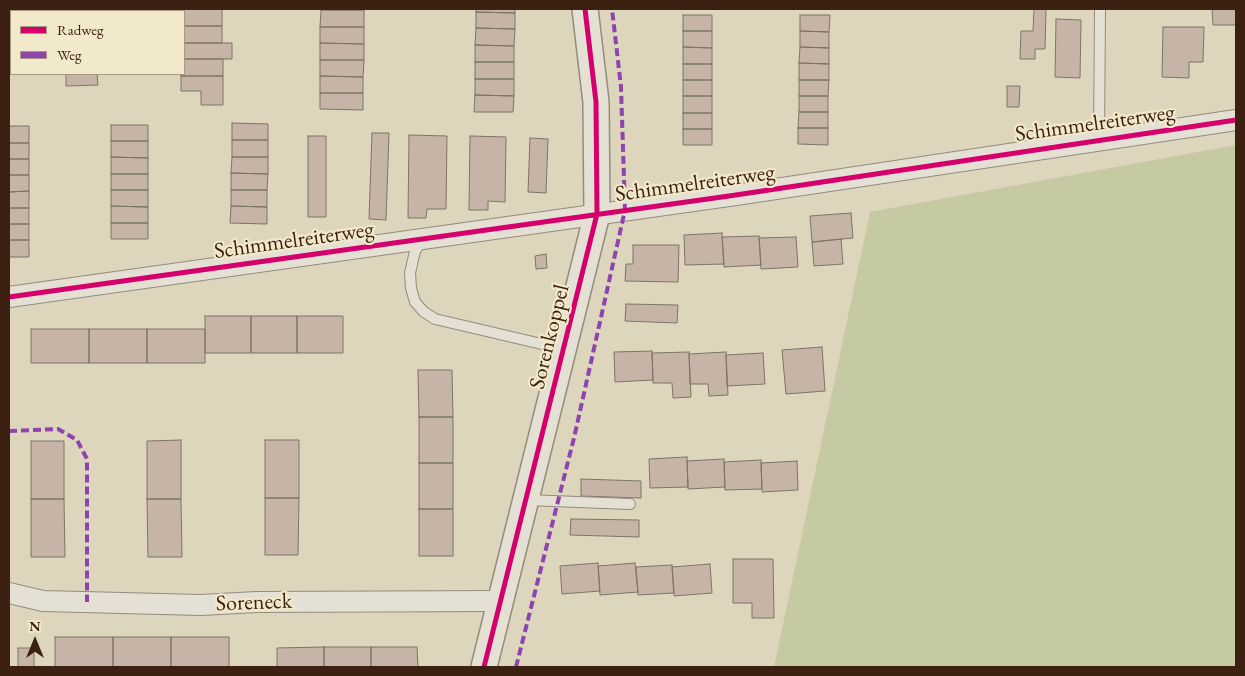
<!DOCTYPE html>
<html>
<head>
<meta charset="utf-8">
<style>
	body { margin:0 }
	#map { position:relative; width:1245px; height:676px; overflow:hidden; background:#ddd5bc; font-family:"EB Garamond",serif }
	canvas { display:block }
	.frame { position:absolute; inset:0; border:10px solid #3c2113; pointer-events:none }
	.legend { position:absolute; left:10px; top:10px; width:175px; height:65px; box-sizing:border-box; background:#f2e8ca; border:1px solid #a99881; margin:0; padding:6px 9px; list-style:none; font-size:15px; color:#3c2113 }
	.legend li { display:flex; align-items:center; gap:10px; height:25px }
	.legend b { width:25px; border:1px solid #a99881 }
	.north { position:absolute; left:10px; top:616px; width:50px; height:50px; -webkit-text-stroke:4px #f2e8ca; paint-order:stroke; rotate:0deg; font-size:14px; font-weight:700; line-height:20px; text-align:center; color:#3c2113 }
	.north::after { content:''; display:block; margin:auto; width:18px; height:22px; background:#3c2113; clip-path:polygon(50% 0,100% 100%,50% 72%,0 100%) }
</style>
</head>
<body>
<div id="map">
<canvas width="1245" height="676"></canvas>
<div class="frame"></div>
<ul class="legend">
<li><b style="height:6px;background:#d6006c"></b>Radweg</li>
<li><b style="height:6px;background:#8e44ad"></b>Weg</li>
</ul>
<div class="north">N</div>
</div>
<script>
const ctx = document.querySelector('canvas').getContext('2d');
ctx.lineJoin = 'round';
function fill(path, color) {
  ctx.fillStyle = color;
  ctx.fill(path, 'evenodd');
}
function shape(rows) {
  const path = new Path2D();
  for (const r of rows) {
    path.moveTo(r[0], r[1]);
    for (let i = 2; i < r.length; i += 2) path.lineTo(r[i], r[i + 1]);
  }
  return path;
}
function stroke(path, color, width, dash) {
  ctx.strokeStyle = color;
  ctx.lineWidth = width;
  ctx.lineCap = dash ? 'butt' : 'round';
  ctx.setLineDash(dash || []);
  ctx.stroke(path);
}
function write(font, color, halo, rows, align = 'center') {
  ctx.font = font + ' "EB Garamond",serif';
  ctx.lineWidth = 4.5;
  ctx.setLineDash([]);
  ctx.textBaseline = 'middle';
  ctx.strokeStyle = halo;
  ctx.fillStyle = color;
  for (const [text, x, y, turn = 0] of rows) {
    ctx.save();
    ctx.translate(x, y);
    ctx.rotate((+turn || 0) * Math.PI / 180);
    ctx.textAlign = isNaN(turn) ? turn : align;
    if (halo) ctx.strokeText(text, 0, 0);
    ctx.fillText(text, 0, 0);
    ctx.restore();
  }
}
fill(shape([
	[1236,145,1236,667,774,667,870,212]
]), '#c6caa3');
const building = shape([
	[65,9,96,9,96,11,65,11,65,9],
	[181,9,222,9,222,26,184,26,184,11,181,11,181,9],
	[321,9,364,9,364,10,321,10,321,9],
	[476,9,515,9,515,13,476,12,476,9],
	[1034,9,1046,9,1045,49,1035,49,1035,59,1020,59,1021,31,1033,31,1034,9],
	[1212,9,1236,9,1236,25,1213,25,1212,9],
	[321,10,364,10,364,27,320,27,321,10],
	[476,12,515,13,515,29,476,28,476,12],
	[683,15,712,15,712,31,683,31,683,15],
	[800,15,830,15,829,32,800,31,800,15],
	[1056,19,1081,20,1080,78,1055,77,1056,19],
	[184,26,222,26,222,43,184,43,184,26],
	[320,27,364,27,364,44,320,43,320,27],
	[1163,27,1204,27,1203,62,1189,62,1189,78,1162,77,1163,27],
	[476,28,515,29,514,46,475,45,476,28],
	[683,31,712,31,712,48,683,47,683,31],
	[800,31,829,32,829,48,800,47,800,31],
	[184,43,232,43,232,59,184,59,184,43],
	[320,43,364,44,364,60,320,60,320,43],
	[475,45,514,46,514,62,475,62,475,45],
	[683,47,712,48,712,64,683,64,683,47],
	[800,47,829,48,829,64,799,63,800,47],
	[184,59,223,59,223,76,181,76,181,74,184,74,184,59],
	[320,60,364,60,363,77,320,76,320,60],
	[475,62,514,62,514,79,475,79,475,62],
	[799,63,829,64,829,80,799,80,799,63],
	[683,64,712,64,712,80,683,80,683,64],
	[66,74,97,74,98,85,66,86,66,74],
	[181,76,223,76,223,105,201,105,201,91,181,91,181,76],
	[320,76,363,77,363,93,320,93,320,76],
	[475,79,514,79,514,96,475,95,475,79],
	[683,80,712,80,712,96,683,96,683,80],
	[799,80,829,80,828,96,799,96,799,80],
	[1007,86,1020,86,1019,107,1007,107,1007,86],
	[320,93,363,93,363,110,320,109,320,93],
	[475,95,514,96,513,112,474,112,475,95],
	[683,96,712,96,712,113,683,113,683,96],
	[799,96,828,96,828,112,799,112,799,96],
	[799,112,828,112,828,128,798,128,799,112],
	[683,113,712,113,712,129,683,129,683,113],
	[232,123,268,124,268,140,232,140,232,123],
	[111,125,148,125,148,141,111,141,111,125],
	[9,126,29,126,29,143,9,143,9,126],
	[798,128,828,128,828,145,798,144,798,128],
	[683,129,712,129,712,145,683,145,683,129],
	[372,133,389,133,386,220,369,219,372,133],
	[409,135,447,136,446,209,427,209,426,218,408,218,409,135],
	[308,136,326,136,326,217,308,217,308,136],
	[470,136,506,137,505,202,488,201,488,210,469,210,470,136],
	[530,138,548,139,546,193,528,192,530,138],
	[232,140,268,140,268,157,232,157,232,140],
	[111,141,148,141,148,158,111,157,111,141],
	[9,143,29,143,29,159,9,159,9,143],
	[111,157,148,158,148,174,111,174,111,157],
	[232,157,268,157,268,174,231,173,232,157],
	[9,159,29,159,29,175,9,175,9,159],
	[231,173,268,174,267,190,231,190,231,173],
	[111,174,148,174,148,190,111,190,111,174],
	[9,175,29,175,29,191,9,192,9,175],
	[111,190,148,190,148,207,111,206,111,190],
	[231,190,267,190,267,207,231,206,231,190],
	[29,191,29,208,9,208,9,192,29,191],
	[111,206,148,207,148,223,111,223,111,206],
	[231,206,267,207,267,224,230,223,231,206],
	[9,208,29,208,29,224,9,224,9,208],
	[851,213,853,238,812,242,810,216,851,213],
	[111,223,148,223,148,239,111,239,111,223],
	[9,224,29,224,29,240,9,240,9,224],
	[722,233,724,264,685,265,684,235,722,233],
	[759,236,761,265,724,267,722,237,759,236],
	[796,237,798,267,761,269,759,238,796,237],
	[841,239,843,264,814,266,812,242,841,239],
	[9,240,29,240,29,257,9,257,9,240],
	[633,245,679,245,678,282,625,281,626,264,633,264,633,245],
	[546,254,547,268,536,269,535,256,546,254],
	[626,304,678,305,677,323,625,321,626,304],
	[205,316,251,316,251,353,205,353,205,316],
	[251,316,297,316,297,353,251,353,251,316],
	[297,316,343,316,343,353,297,353,297,316],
	[31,329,89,329,89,363,31,363,31,329],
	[89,329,147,329,147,363,89,363,89,329],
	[147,329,205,329,205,363,147,363,147,329],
	[822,347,825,391,786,394,782,350,822,347],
	[652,351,653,380,615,382,614,352,652,351],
	[689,352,691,397,673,398,672,383,653,383,652,353,689,352],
	[726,352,728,395,709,396,708,384,690,384,689,354,726,352],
	[763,353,765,384,727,386,726,355,763,353],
	[418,370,452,370,453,417,419,417,418,370],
	[419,417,453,417,453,463,419,463,419,417],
	[181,440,181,499,147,499,147,441,181,440],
	[265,440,299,440,299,498,265,498,265,440],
	[31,441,64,441,64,499,31,499,31,441],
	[687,457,688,487,650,488,649,459,687,457],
	[724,459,725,487,688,489,687,461,724,459],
	[761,460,762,489,725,490,724,462,761,460],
	[797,461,798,490,762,492,761,463,797,461],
	[419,463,453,463,453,509,419,509,419,463],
	[581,479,641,481,641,498,581,496,581,479],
	[265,498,299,498,298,555,265,555,265,498],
	[31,499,64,499,65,557,31,557,31,499],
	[147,499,181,499,182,557,148,557,147,499],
	[419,509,453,509,453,556,419,556,419,509],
	[571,519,639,520,639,537,570,535,571,519],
	[733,559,773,559,774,618,752,618,752,603,733,603,733,559],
	[598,563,600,591,562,594,560,566,598,563],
	[635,563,638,592,600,595,598,566,635,563],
	[710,564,712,593,674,596,672,567,710,564],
	[672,565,674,593,638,595,636,567,672,565],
	[55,637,113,637,113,667,55,667,55,637],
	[113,637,171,637,171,667,113,667,113,637],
	[171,637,229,637,229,667,171,667,171,637],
	[324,647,371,647,371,667,324,667,324,647],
	[324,647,324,667,277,667,277,648,324,647],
	[371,647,417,647,418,667,371,667,371,647],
	[18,648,34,648,34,667,18,667,18,648]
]);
fill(building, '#c6b5a7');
stroke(building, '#7d7466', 1);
const service = shape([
	[1099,140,1100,9],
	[422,240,415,251,410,273,411,288,415,302,424,312,435,319,563,349],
	[526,500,630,504]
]);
const minor = shape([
	[9,297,729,196,1236,120],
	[9,593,43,601,201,605,257,602,501,601]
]);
const tertiary = shape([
	[484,667,597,214,596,102,585,9]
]);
stroke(service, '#948c7d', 12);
stroke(minor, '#948c7d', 22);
stroke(tertiary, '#948c7d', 28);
stroke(service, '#e4e0d3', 10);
stroke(minor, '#e4e0d3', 20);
stroke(tertiary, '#e4e0d3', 25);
stroke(shape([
	[9,431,58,429,77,440,87,459,87,602],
	[516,667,574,438,625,210,621,87,612,9]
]), '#8e44ad', 4, [8, 4]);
stroke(shape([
	[9,297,729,196,1236,120],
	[484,667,597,214,596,102,585,9]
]), '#d6006c', 5);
write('22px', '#3c2113', '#f2e8ca', [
	["Schimmelreiterweg",1095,124,-8],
	["Schimmelreiterweg",695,184,-8],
	["Schimmelreiterweg",294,241,-8],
	["Sorenkoppel",550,337,-76],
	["Soreneck",254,603,-2]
]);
</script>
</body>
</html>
